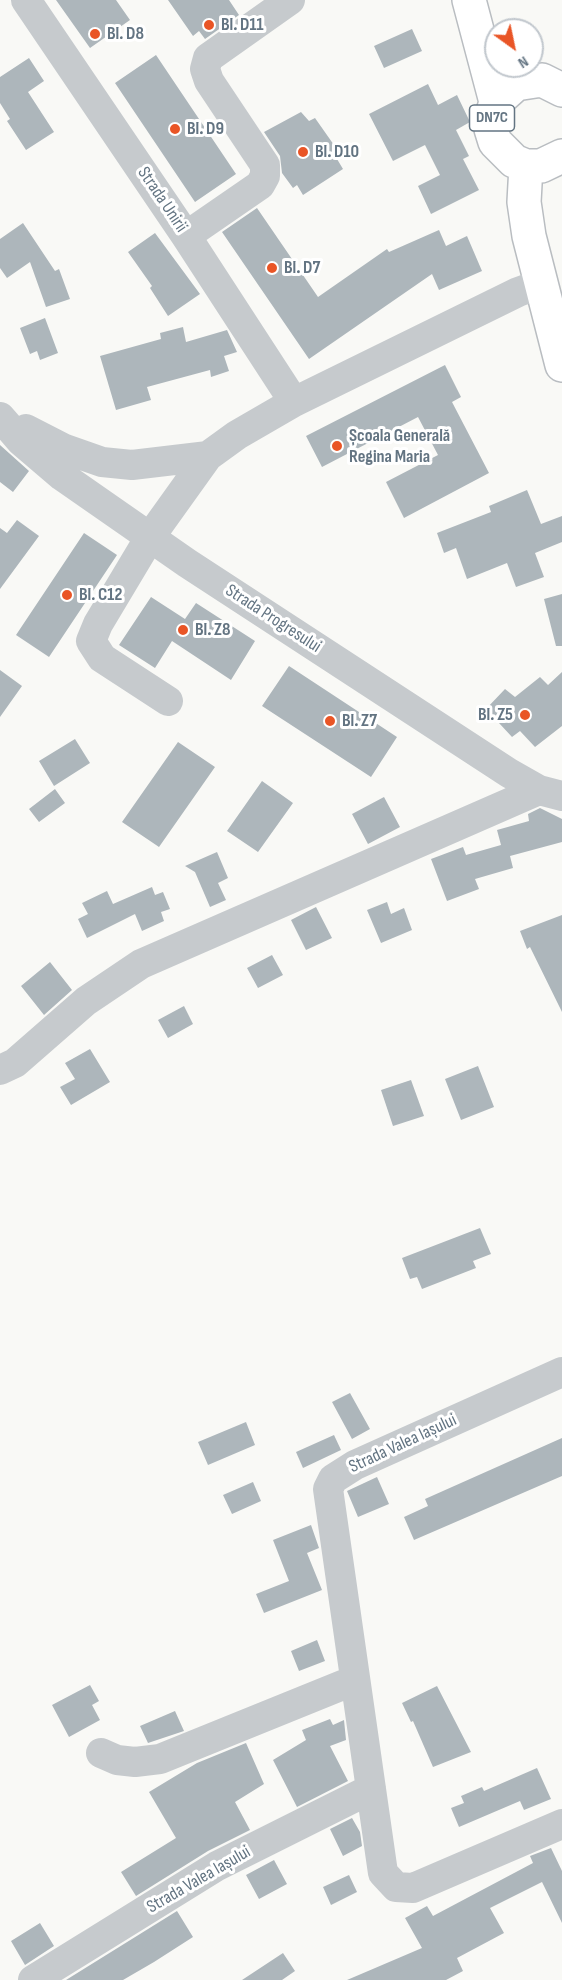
<!DOCTYPE html>
<html>
<head>
<meta charset="utf-8">
<style>
	body { margin:0 }
	#map { position:relative; width:562px; height:1980px; overflow:hidden; background:#f9f9f6; font-family:"Sofia Sans Condensed",sans-serif }
	canvas { display:block }
	.north { position:absolute; left:484px; top:18px; width:60px; height:60px; box-sizing:border-box; background:#fff; border:2px solid #c1c7cd; border-radius:50%; rotate:147deg; font-size:16px; font-weight:700; line-height:24px; text-align:center; color:#637482 }
	.north::after { content:''; display:block; margin:auto; width:21px; height:27px; background:#e95526; clip-path:polygon(50% 0,100% 100%,50% 72%,0 100%) }
</style>
</head>
<body>
<div id="map">
<canvas width="562" height="1980"></canvas>
<div class="north">N</div>
</div>
<script>
const ctx = document.querySelector('canvas').getContext('2d');
ctx.lineJoin = 'round';
function fill(path, color) {
  ctx.fillStyle = color;
  ctx.fill(path, 'evenodd');
}
function shape(rows) {
  const path = new Path2D();
  for (const r of rows) {
    path.moveTo(r[0], r[1]);
    for (let i = 2; i < r.length; i += 2) path.lineTo(r[i], r[i + 1]);
  }
  return path;
}
function stroke(path, color, width, dash) {
  ctx.strokeStyle = color;
  ctx.lineWidth = width;
  ctx.lineCap = dash ? 'butt' : 'round';
  ctx.setLineDash(dash || []);
  ctx.stroke(path);
}
function write(font, color, halo, rows, align = 'center') {
  ctx.font = font + ' "Sofia Sans Condensed",sans-serif';
  ctx.lineWidth = 6;
  ctx.setLineDash([]);
  ctx.textBaseline = 'middle';
  ctx.strokeStyle = halo;
  ctx.fillStyle = color;
  for (const [text, x, y, turn = 0] of rows) {
    ctx.save();
    ctx.translate(x, y);
    ctx.rotate((+turn || 0) * Math.PI / 180);
    ctx.textAlign = isNaN(turn) ? turn : align;
    if (halo) ctx.strokeText(text, 0, 0);
    ctx.fillText(text, 0, 0);
    ctx.restore();
  }
}
fill(shape([
	[56,0,116,0,130,20,90,48],
	[168,0,229,0,239,15,205,39,199,31,193,36],
	[412,29,422,51,384,68,374,46],
	[156,55,236,174,195,202,115,83],
	[29,58,44,81,28,92,54,132,26,150,7,121,10,119,0,103,0,77],
	[428,84,438,105,457,95,470,122,456,130,469,156,463,159,479,190,431,214,418,186,440,175,425,145,393,161,369,114],
	[301,112,309,121,315,118,341,155,337,159,343,169,303,195,297,185,293,188,282,173,280,156,264,132],
	[257,208,318,297,387,249,389,252,439,230,446,246,467,236,482,271,439,290,432,274,309,359,222,232],
	[23,223,55,271,59,269,70,299,46,307,30,262,7,278,0,268,0,239],
	[155,233,200,294,168,316,150,288,152,286,128,252],
	[45,318,58,353,40,360,37,351,30,354,20,328],
	[183,327,186,342,227,330,237,352,224,356,229,371,211,377,210,370,147,387,151,400,116,410,100,356,161,339,160,333],
	[445,365,461,397,452,402,489,473,404,518,386,482,438,455,418,417,322,467,306,436],
	[0,445,29,471,13,492,0,482],
	[527,490,541,524,562,516,562,542,535,553,544,577,516,587,507,563,467,579,456,548,444,553,437,533,491,512,489,506],
	[17,520,39,536,0,589,0,528,7,533],
	[84,533,117,555,49,657,16,635],
	[562,594,562,646,556,646,544,599],
	[151,597,185,619,196,603,255,641,231,680,172,641,155,668,119,645],
	[289,666,397,737,371,777,262,706],
	[0,670,22,686,0,717],
	[562,672,562,726,535,747,520,731,512,737,486,709,505,689,515,697,540,677,548,685],
	[75,739,90,763,54,786,39,761],
	[178,742,215,767,159,847,122,822],
	[262,781,293,803,258,852,227,831],
	[55,789,65,803,39,822,29,809],
	[384,797,400,827,368,844,352,814],
	[540,808,562,819,562,842,510,856,513,868,475,879,479,889,447,901,431,859,463,847,466,855,501,845,497,830,529,821,528,814],
	[217,852,228,878,218,883,226,900,210,907,195,872,185,866],
	[152,887,155,895,163,892,170,909,161,912,164,921,142,931,135,914,87,938,78,919,88,914,82,903,107,891,113,904],
	[387,902,391,914,404,908,412,930,381,943,367,910],
	[316,907,332,938,306,950,291,920],
	[562,915,562,1012,530,947,527,949,520,931],
	[272,955,283,975,258,988,247,968],
	[50,962,72,990,44,1015,21,986],
	[184,1006,193,1024,168,1038,158,1020],
	[90,1049,110,1082,71,1105,60,1087,75,1079,65,1063],
	[478,1066,494,1107,461,1120,445,1079],
	[411,1080,424,1116,393,1126,381,1090],
	[480,1228,491,1254,473,1261,476,1268,422,1289,417,1277,410,1279,402,1258],
	[350,1393,370,1429,352,1439,332,1402],
	[246,1422,255,1445,208,1465,198,1442],
	[334,1435,341,1450,303,1468,296,1452],
	[562,1438,562,1476,414,1540,404,1517,428,1506,425,1499],
	[377,1477,389,1504,358,1517,347,1491],
	[253,1482,261,1501,232,1514,223,1495],
	[311,1525,319,1548,307,1553,322,1590,264,1613,256,1594,289,1581,273,1540],
	[317,1640,325,1661,299,1671,291,1651],
	[90,1685,99,1701,92,1705,100,1720,69,1737,52,1705],
	[437,1686,471,1752,433,1767,413,1721,411,1722,402,1703],
	[175,1711,184,1731,148,1743,140,1726],
	[330,1719,333,1725,344,1720,346,1740,330,1746,348,1781,297,1807,273,1760,306,1740,302,1730],
	[246,1743,264,1784,235,1802,250,1830,208,1851,136,1896,121,1872,176,1838,149,1792,197,1763],
	[537,1768,551,1799,524,1810,520,1801,459,1827,451,1808,464,1803,461,1796,482,1787,484,1791],
	[352,1818,360,1832,362,1846,343,1856,330,1829],
	[551,1848,562,1871,562,1923,542,1882,490,1908,504,1933,457,1958,463,1971,446,1980,347,1980,422,1948,405,1918,427,1906,433,1916,533,1863,530,1856],
	[274,1860,287,1884,259,1899,246,1875],
	[349,1875,357,1892,331,1905,323,1887],
	[177,1911,193,1937,154,1962,123,1980,66,1980],
	[40,1923,54,1946,25,1965,11,1941],
	[283,1953,295,1971,282,1980,242,1980]
]), '#adb6bb');
const major = shape([
	[469,0,496,102],
	[562,90,542,80,516,84,496,102,492,115,491,129,495,142,514,161,526,166,541,166,562,156],
	[526,166,524,202,529,236,562,365]
]);
stroke(major, '#b9bdc1', 36);
stroke(shape([
	[26,0,186,236,294,402],
	[186,236,260,185,265,176,265,165,209,81,205,69,208,58,290,0],
	[0,417,21,441,62,476,187,563,509,773,539,790,562,796],
	[26,429,65,449,102,462,132,465,208,456],
	[168,701,102,658,91,641,98,624,150,537,208,456,237,435,294,402,518,292,540,284],
	[0,1070,15,1063,86,1001,141,964,539,790],
	[562,1372,355,1465,333,1479,328,1489,383,1873,396,1887,413,1888,562,1824],
	[101,1753,117,1760,135,1762,160,1759,355,1680],
	[33,1980,217,1866,371,1789]
]), '#c6cacd', 30);
stroke(major, '#fff', 33);
for (const [x, y, r, color] of [
	[209,25,6,"#e95526"],
	[95,34,6,"#e95526"],
	[175,129,6,"#e95526"],
	[303,152,6,"#e95526"],
	[272,268,6,"#e95526"],
	[337,446,6,"#e95526"],
	[67,595,6,"#e95526"],
	[183,630,6,"#e95526"],
	[525,715,6,"#e95526"],
	[330,721,6,"#e95526"]
]) {
  const dot = new Path2D();
  dot.arc(x, y, r, 0, 2 * Math.PI);
  ctx.fillStyle = color;
  ctx.fill(dot);
  stroke(dot, '#fff', 2);
}
for (const [x, y, w] of [
	[492,118,45]
]) {
  const box = new Path2D();
  box.roundRect(x - w / 2, y - 13, w, 26, 4.5);
  ctx.fillStyle = '#fff';
  ctx.fill(box);
  stroke(box, '#637482', 1.5);
}
write('bold 16px', '#637482', null, [
	["DN7C",492,118]
]);
write('bold 18px', '#637482', '#fff', [
	["Bl. D11",221,25],
	["Bl. D8",107,34],
	["Bl. D9",187,129],
	["Bl. D10",315,152],
	["Bl. D7",284,268],
	["Școala Generală",349,436],
	["Regina Maria",349,457],
	["Bl. C12",79,595],
	["Bl. Z8",195,630],
	["Bl. Z5",513,715,"right"],
	["Bl. Z7",342,721]
], 'left');
write('18px', '#637482', '#fff', [
	["Strada Unirii",162,200,56],
	["Strada Progresului",273,619,33],
	["Strada Valea Iașului",403,1444,-25],
	["Strada Valea Iașului",199,1880,-30]
]);
</script>
</body>
</html>
